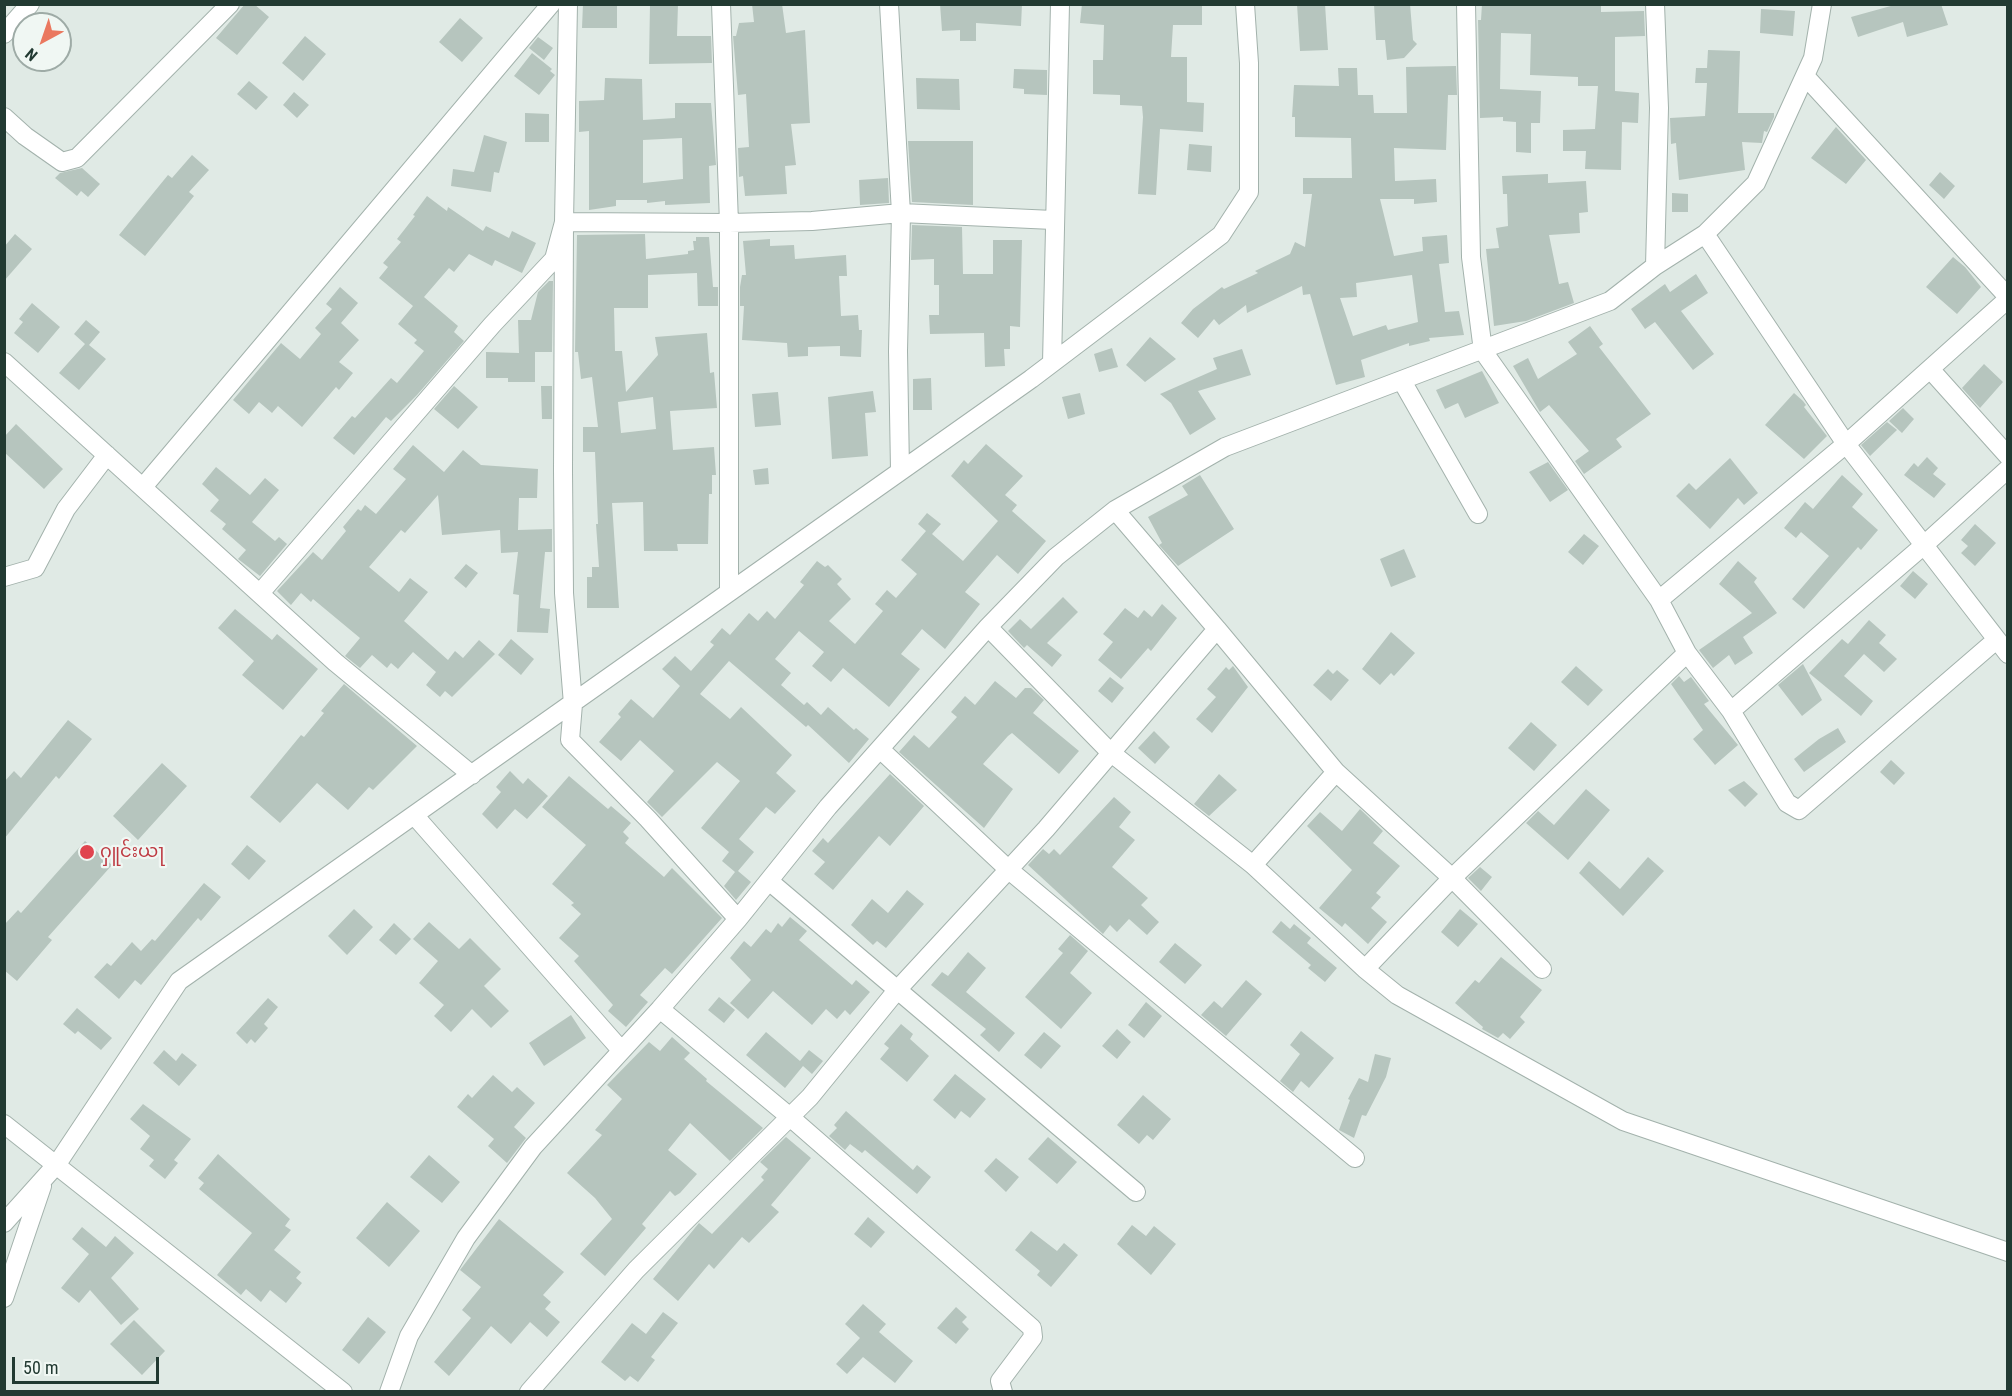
<!DOCTYPE html>
<html>
<head>
<meta charset="utf-8">
<style>
	body { margin:0 }
	#map { position:relative; width:2012px; height:1396px; overflow:hidden; background:#e0eae5; font-family:"Roboto Condensed",sans-serif }
	canvas { display:block }
	.frame { position:absolute; inset:0; border:6px solid #223a32; pointer-events:none }
	.north { position:absolute; left:12px; top:12px; width:60px; height:60px; box-sizing:border-box; background:#f0f7f3; border:2px solid #9eaba6; border-radius:50%; rotate:220deg; font-size:16px; font-weight:700; line-height:24px; text-align:center; color:#223a32 }
	.north::after { content:''; display:block; margin:auto; width:21px; height:27px; background:#ea785f; clip-path:polygon(50% 0,100% 100%,50% 72%,0 100%) }
	.scale { position:absolute; left:12px; top:1357px; width:147px; height:27px; box-sizing:border-box; border:3px solid #223a32; border-top:0; padding-left:8px; font-size:18px; line-height:21px; white-space:nowrap; color:#223a32; -webkit-text-stroke:4px #f0f7f3; paint-order:stroke }
</style>
</head>
<body>
<div id="map">
<canvas width="2012" height="1396"></canvas>
<div class="frame"></div>
<div class="north">N</div>
<div class="scale">50 m</div>
</div>
<script>
const ctx = document.querySelector('canvas').getContext('2d');
ctx.lineJoin = 'round';
function fill(path, color) {
  ctx.fillStyle = color;
  ctx.fill(path, 'evenodd');
}
function shape(rows) {
  const path = new Path2D();
  for (const r of rows) {
    path.moveTo(r[0], r[1]);
    for (let i = 2; i < r.length; i += 2) path.lineTo(r[i], r[i + 1]);
  }
  return path;
}
function stroke(path, color, width, dash) {
  ctx.strokeStyle = color;
  ctx.lineWidth = width;
  ctx.lineCap = dash ? 'butt' : 'round';
  ctx.setLineDash(dash || []);
  ctx.stroke(path);
}
function write(font, color, halo, rows, align = 'center') {
  ctx.font = font + ' "Roboto Condensed","Noto Sans Myanmar",sans-serif';
  ctx.lineWidth = 4.5;
  ctx.setLineDash([]);
  ctx.textBaseline = 'middle';
  ctx.strokeStyle = halo;
  ctx.fillStyle = color;
  for (const [text, x, y, turn = 0] of rows) {
    ctx.save();
    ctx.translate(x, y);
    ctx.rotate((+turn || 0) * Math.PI / 180);
    ctx.textAlign = isNaN(turn) ? turn : align;
    if (halo) ctx.strokeText(text, 0, 0);
    ctx.fillText(text, 0, 0);
    ctx.restore();
  }
}
fill(shape([
	[245,4,254,4,269,17,237,55,216,38],
	[583,4,617,4,617,28,582,28],
	[650,4,678,4,677,36,711,36,712,63,649,64],
	[752,4,782,4,786,33,805,30,810,123,791,124,796,165,785,166,787,194,745,196,743,176,739,177,738,148,749,147,746,94,738,95,733,36,736,36,739,23,754,22],
	[940,4,1022,4,1021,26,976,23,976,41,960,41,960,30,942,31],
	[1082,4,1202,4,1202,25,1173,25,1171,57,1187,57,1187,102,1204,103,1203,132,1160,129,1156,195,1138,194,1143,117,1142,106,1120,105,1120,95,1093,94,1093,60,1103,60,1104,25,1080,23],
	[1297,4,1325,4,1328,50,1300,51],
	[1374,4,1410,4,1413,40,1417,44,1404,58,1387,60,1385,40,1376,40],
	[1482,4,1601,4,1601,12,1644,11,1645,36,1615,37,1615,91,1639,93,1638,123,1622,122,1621,170,1585,169,1586,151,1563,151,1563,130,1595,129,1598,86,1578,86,1578,77,1530,75,1531,34,1501,33,1500,89,1541,91,1540,123,1531,123,1531,153,1516,152,1516,122,1503,121,1503,117,1480,118,1478,20,1481,20],
	[1898,4,1941,4,1948,25,1907,37,1903,22,1858,37,1851,17],
	[1761,9,1795,11,1793,36,1760,33],
	[460,18,483,38,462,62,439,42],
	[305,36,326,54,303,81,282,63],
	[538,37,553,48,544,60,529,48],
	[1708,50,1740,51,1738,113,1774,113,1774,117,1767,132,1764,131,1762,143,1742,142,1745,170,1679,180,1676,143,1671,144,1670,118,1705,116,1707,83,1695,83,1696,68,1707,68],
	[532,53,552,69,550,71,555,75,539,95,514,76],
	[1456,66,1457,95,1448,95,1446,150,1394,148,1395,181,1436,179,1437,202,1414,204,1414,199,1380,199,1394,256,1423,251,1422,237,1447,235,1449,263,1439,264,1445,312,1459,311,1464,335,1429,338,1430,341,1409,346,1409,343,1361,360,1365,377,1336,385,1310,294,1303,295,1302,286,1247,313,1246,305,1219,325,1214,319,1198,338,1181,323,1193,309,1222,287,1224,289,1258,273,1255,271,1290,254,1295,242,1305,247,1312,194,1303,194,1303,178,1352,178,1351,138,1295,137,1295,117,1292,117,1294,85,1339,86,1338,68,1357,68,1358,95,1373,95,1374,113,1407,113,1406,67],
	[1412,275,1418,322,1388,330,1386,325,1353,336,1340,298,1357,297,1356,283],
	[1014,69,1047,70,1047,95,1024,94,1024,89,1013,88],
	[605,78,642,79,643,120,675,118,675,103,711,103,716,165,709,166,710,203,665,205,665,201,647,203,647,200,616,200,616,206,589,210,589,131,579,132,579,101,604,100],
	[682,138,683,179,643,183,643,140],
	[916,78,959,79,960,110,917,109],
	[249,81,268,97,256,110,237,94],
	[294,92,309,105,297,118,283,105],
	[525,113,549,114,549,142,525,142],
	[1836,127,1866,160,1846,184,1811,158],
	[484,135,507,142,499,173,494,172,491,192,451,186,453,169,474,172],
	[908,141,973,141,973,205,912,202],
	[1189,144,1212,146,1211,172,1187,170],
	[192,155,209,170,189,192,194,196,145,256,119,235,168,175,172,178],
	[82,168,100,184,88,197,81,191,77,196,55,178,60,173],
	[1940,172,1955,186,1944,199,1929,185],
	[1548,174,1548,183,1586,181,1588,212,1579,213,1580,233,1549,235,1559,284,1568,282,1574,303,1526,321,1494,326,1486,249,1499,248,1496,228,1508,226,1507,194,1503,194,1502,176],
	[888,178,889,203,860,205,859,180],
	[1672,193,1688,194,1688,212,1672,212],
	[427,196,447,211,448,207,483,231,486,226,509,238,512,231,536,243,522,273,495,260,492,266,469,254,454,272,449,268,424,297,458,326,454,332,464,341,417,395,391,421,386,417,354,455,333,438,352,416,355,418,391,378,397,383,424,351,414,343,417,340,398,324,413,306,379,278,388,267,383,263,401,242,397,239,415,216,413,215],
	[912,225,962,227,963,274,993,274,993,240,1022,240,1020,327,1010,326,1010,349,1004,349,1005,366,985,367,984,333,930,334,929,315,939,315,939,285,934,285,934,259,911,260],
	[15,234,32,249,4,281,4,247],
	[645,234,646,259,688,254,688,251,694,250,693,241,696,241,696,237,709,237,713,287,718,287,718,306,698,306,697,273,648,275,648,308,614,308,615,351,622,351,626,392,658,355,655,337,707,333,710,373,714,372,717,408,670,411,673,450,714,447,716,475,712,475,712,494,709,494,708,544,677,544,678,551,644,551,643,502,612,503,619,608,587,608,587,577,592,577,592,567,599,567,596,524,598,524,595,452,583,452,583,427,598,427,592,377,581,379,578,352,575,352,577,235],
	[653,397,656,429,621,433,618,402],
	[770,239,770,246,794,245,795,259,846,255,847,276,839,276,841,316,858,315,859,330,862,330,861,357,840,356,840,346,808,347,808,356,788,357,787,343,742,340,744,306,740,306,740,287,742,275,746,275,743,241],
	[1953,257,1965,267,1981,287,1957,314,1926,287],
	[1696,274,1708,293,1681,311,1714,354,1693,370,1655,322,1645,329,1631,309,1665,284,1670,292],
	[549,281,553,281,552,352,535,352,535,382,508,382,508,378,486,378,486,352,519,353,518,320,531,320,538,292],
	[340,287,358,303,341,323,359,340,339,362,353,373,339,390,336,387,302,427,278,406,272,413,259,402,249,414,233,400,281,343,300,359,321,334,315,328,332,309,326,304],
	[32,303,60,327,38,353,14,333,23,322,19,319],
	[86,320,100,332,89,345,106,359,79,390,59,373,85,344,74,334],
	[1590,326,1603,344,1599,347,1651,414,1616,439,1622,447,1584,474,1575,461,1589,451,1549,405,1540,412,1513,366,1528,358,1538,379,1577,354,1568,342],
	[1150,337,1176,359,1145,382,1126,365],
	[1112,348,1118,367,1099,372,1094,354],
	[1242,349,1251,375,1198,391,1216,419,1190,435,1171,403,1160,394,1217,369,1213,358],
	[1984,364,2003,382,1980,408,1962,388],
	[1482,371,1499,403,1465,418,1458,403,1445,409,1436,390],
	[931,378,932,410,913,410,913,379],
	[454,386,478,407,458,429,434,409],
	[541,386,552,386,552,419,542,419],
	[873,391,876,412,865,413,868,456,832,459,828,397],
	[778,392,781,425,755,427,752,394],
	[1080,393,1085,414,1068,419,1062,397],
	[1794,393,1803,401,1806,405,1804,407,1827,436,1804,459,1765,425],
	[1903,408,1914,419,1902,433,1889,421],
	[1887,422,1897,430,1870,456,1861,445],
	[16,424,63,469,44,489,4,452,4,437],
	[986,444,1023,476,1005,495,1017,505,1012,511,1046,541,1018,574,997,555,965,592,980,604,945,649,922,629,901,654,920,669,889,707,843,668,831,682,812,666,824,652,799,631,775,659,791,673,781,685,804,705,807,702,821,715,828,707,854,730,856,728,869,739,849,763,808,725,806,727,729,661,700,694,730,719,741,707,792,755,776,773,796,791,775,814,766,807,739,839,754,852,738,871,751,882,736,900,724,886,735,872,722,861,729,852,701,828,740,781,717,762,662,817,647,802,674,771,640,740,621,761,599,742,621,717,618,714,631,699,653,718,680,686,662,669,675,656,691,671,714,645,710,642,722,628,730,635,749,613,758,621,767,611,775,619,804,585,800,582,817,561,825,567,828,565,842,579,837,584,851,599,829,621,855,644,883,611,875,604,887,590,896,598,917,574,901,560,926,531,918,524,927,513,941,524,932,534,963,561,998,521,951,476,964,460,968,464],
	[413,445,444,472,463,450,481,465,538,469,537,498,519,498,518,530,552,529,552,552,545,552,540,608,550,609,548,633,517,632,519,595,513,594,518,552,501,553,500,530,442,535,438,495,405,533,401,530,369,567,399,592,410,578,428,592,404,621,448,660,455,651,463,658,479,640,495,654,452,697,445,691,440,697,426,685,436,672,413,652,398,669,391,663,387,668,372,655,360,668,345,656,360,638,313,599,311,602,301,593,291,605,277,591,313,552,322,560,346,531,343,527,358,509,361,511,365,505,376,514,406,479,393,469],
	[1927,457,1938,468,1933,474,1946,484,1934,498,1904,475,1914,463,1918,467],
	[1730,458,1758,493,1744,505,1738,498,1710,529,1676,496,1689,483,1696,490],
	[1548,462,1568,490,1550,502,1529,472],
	[216,467,250,495,265,478,279,490,252,522,275,541,279,537,287,544,260,576,238,559,246,550,222,529,226,524,210,511,219,500,202,484],
	[768,468,769,484,755,485,753,470],
	[1200,475,1234,529,1178,566,1159,545,1162,543,1148,517,1188,495,1182,486],
	[1842,475,1863,494,1852,507,1878,530,1861,550,1858,547,1804,609,1792,599,1829,556,1801,532,1796,538,1784,528,1805,502,1813,509],
	[1975,524,1996,543,1975,566,1961,553,1968,546,1961,540],
	[1584,534,1599,546,1583,565,1568,552],
	[1404,549,1416,577,1391,587,1380,559],
	[1738,561,1757,578,1754,582,1777,613,1743,637,1753,653,1735,665,1729,655,1713,668,1699,650,1752,613,1719,584],
	[466,564,478,573,466,588,454,578],
	[1913,571,1928,584,1915,599,1900,586],
	[1063,597,1078,612,1047,643,1062,655,1052,667,1027,645,1024,648,1008,631,1020,619,1031,629],
	[1162,604,1177,618,1151,651,1148,648,1121,679,1098,660,1113,642,1103,634,1125,608,1138,618,1144,610,1152,617],
	[235,609,272,640,277,634,318,669,283,710,242,675,254,661,218,628],
	[1869,620,1886,635,1879,643,1897,659,1884,672,1864,654,1844,676,1873,701,1861,716,1809,673,1842,639,1848,644],
	[1391,632,1415,653,1394,676,1391,673,1380,685,1362,669],
	[511,639,534,659,521,675,498,655],
	[1803,664,1822,700,1802,716,1778,685],
	[1233,666,1248,687,1212,733,1196,719,1216,697,1207,689,1226,667,1229,670],
	[1576,666,1603,690,1588,706,1561,682],
	[1328,669,1333,674,1337,670,1349,680,1331,701,1313,685],
	[1679,676,1684,682,1691,677,1709,701,1704,704,1738,745,1715,765,1693,739,1703,730,1671,684],
	[1110,677,1124,688,1112,703,1098,691],
	[995,681,1016,698,1025,688,1031,688,1044,700,1033,713,1079,751,1059,774,1012,733,1008,736,983,764,1013,789,984,828,899,752,914,735,929,748,957,717,951,712,965,696,975,705],
	[344,684,417,746,373,790,369,787,348,810,317,783,280,823,250,797,301,735,304,737,324,713,321,711],
	[68,720,92,739,59,779,56,776,4,839,4,782,14,771,21,778],
	[1531,722,1557,745,1534,771,1508,748],
	[1838,728,1846,742,1804,772,1794,759,1819,739],
	[1154,731,1170,747,1155,764,1138,748],
	[1891,760,1905,773,1894,785,1880,772],
	[162,763,187,786,138,840,113,816],
	[510,771,523,784,528,778,548,796,527,819,515,809,497,829,482,814,501,792,496,787],
	[890,774,924,806,890,846,879,836,833,890,814,874,825,862,812,851,823,838,828,843],
	[1219,774,1237,790,1209,816,1194,804],
	[569,776,608,809,611,806,631,823,623,832,629,838,625,843,664,877,672,868,722,918,672,974,665,968,640,995,648,1002,626,1027,608,1011,613,1005,574,961,579,956,559,938,581,914,571,905,574,903,552,884,586,845,542,807],
	[1744,781,1758,794,1745,807,1728,790],
	[1586,789,1610,810,1568,860,1526,823,1538,811,1554,825],
	[1114,797,1131,812,1119,827,1135,840,1112,867,1148,898,1141,905,1159,922,1147,935,1129,919,1117,932,1110,925,1103,934,1028,865,1043,849,1049,854,1054,849,1060,855],
	[1360,809,1383,831,1373,843,1400,866,1376,893,1381,897,1371,908,1387,922,1368,944,1345,923,1342,927,1319,908,1352,870,1307,826,1320,812,1342,831],
	[85,841,112,865,48,937,52,940,17,981,4,970,4,925,18,910,21,913],
	[247,845,266,861,249,880,231,864],
	[1648,857,1664,871,1623,916,1579,873,1589,861,1620,889],
	[1480,867,1492,877,1481,891,1468,878],
	[204,883,221,897,201,921,198,918,141,985,135,980,119,999,94,977,107,963,111,966,132,942,141,951,152,939,155,941],
	[907,890,924,904,886,948,877,941,873,945,851,925,872,899,888,913],
	[354,909,373,927,347,955,328,936],
	[1460,909,1478,924,1458,947,1441,932],
	[790,917,807,931,799,940,852,985,856,980,870,992,850,1015,845,1010,837,1019,826,1009,812,1025,773,991,748,1019,730,1003,751,980,730,958,744,941,751,947,766,929,771,933,778,923,782,927],
	[1281,921,1290,929,1294,924,1311,938,1307,943,1337,968,1325,982,1308,968,1311,965,1272,932],
	[429,922,459,949,470,938,501,969,484,986,509,1011,491,1028,472,1009,451,1032,434,1016,444,1005,419,983,438,961,413,939],
	[394,923,411,939,396,955,379,940],
	[1070,935,1088,951,1070,973,1092,993,1061,1029,1025,997,1063,953,1058,949],
	[1175,943,1202,965,1185,984,1159,962],
	[968,952,986,968,966,992,1015,1033,999,1052,980,1035,986,1029,931,985,942,972,948,976],
	[1501,957,1542,990,1520,1017,1525,1022,1510,1039,1503,1033,1498,1038,1482,1029,1483,1027,1455,1003,1475,980,1479,983],
	[1246,980,1262,994,1226,1036,1201,1015,1214,1001,1222,1008],
	[719,997,735,1010,724,1023,708,1010],
	[268,998,278,1007,264,1024,268,1028,255,1043,251,1039,247,1044,236,1033],
	[1146,1002,1162,1016,1144,1038,1128,1025],
	[77,1008,112,1038,101,1050,78,1031,75,1034,63,1024],
	[571,1015,586,1038,544,1066,529,1043],
	[901,1024,913,1034,910,1039,929,1056,907,1082,880,1059,889,1048,884,1044],
	[1117,1029,1131,1042,1117,1059,1102,1046],
	[1301,1031,1334,1058,1309,1088,1301,1081,1293,1092,1280,1081,1300,1054,1290,1045],
	[766,1032,800,1061,809,1050,823,1061,812,1074,803,1066,785,1088,746,1055],
	[1044,1032,1061,1046,1041,1069,1024,1055],
	[672,1037,690,1053,684,1059,707,1079,706,1081,763,1128,730,1161,690,1123,668,1150,697,1174,680,1193,675,1196,670,1191,642,1224,646,1228,605,1276,580,1254,612,1219,595,1198,567,1173,602,1135,595,1130,622,1099,607,1085,649,1042,660,1051],
	[164,1050,176,1061,182,1053,197,1065,179,1086,153,1063],
	[1375,1054,1391,1058,1386,1077,1366,1116,1362,1115,1354,1138,1339,1130,1350,1100,1348,1099,1359,1078,1368,1082],
	[955,1074,986,1099,970,1118,961,1111,955,1119,933,1100],
	[493,1075,512,1092,517,1087,535,1103,514,1127,526,1138,507,1163,488,1146,494,1139,457,1107,468,1094,472,1098],
	[1143,1095,1171,1119,1153,1140,1147,1135,1139,1144,1117,1125],
	[143,1104,191,1139,174,1160,178,1163,165,1179,149,1166,154,1160,140,1149,150,1136,130,1119],
	[846,1111,913,1170,917,1165,931,1177,917,1194,865,1150,862,1153,850,1144,845,1150,829,1136,837,1128,834,1125],
	[786,1137,811,1158,771,1205,779,1212,749,1243,742,1237,714,1269,709,1264,678,1301,653,1279,699,1223,712,1234,764,1180,761,1177,768,1169,760,1162],
	[1048,1137,1077,1162,1057,1184,1028,1159],
	[218,1154,290,1219,285,1226,291,1230,274,1250,301,1272,296,1278,302,1283,286,1303,270,1290,261,1302,246,1289,241,1295,217,1275,252,1233,199,1189,204,1183,198,1178],
	[429,1155,460,1182,442,1203,410,1177],
	[996,1158,1019,1177,1006,1192,984,1171],
	[387,1202,420,1231,389,1267,356,1238],
	[868,1217,885,1232,871,1248,854,1234],
	[499,1219,564,1272,543,1295,551,1302,545,1309,560,1322,547,1337,530,1322,511,1344,491,1326,449,1376,434,1362,471,1318,462,1310,481,1287,460,1270],
	[1132,1225,1146,1236,1154,1226,1176,1244,1151,1275,1117,1244],
	[82,1227,106,1247,115,1236,134,1253,111,1278,139,1309,121,1325,90,1290,79,1303,61,1288,89,1254,72,1239],
	[1031,1231,1057,1251,1064,1243,1078,1255,1051,1287,1037,1275,1040,1271,1015,1250],
	[863,1304,886,1324,879,1332,913,1361,895,1383,863,1357,847,1374,836,1364,860,1338,845,1324],
	[956,1307,967,1317,962,1322,969,1329,956,1344,937,1328],
	[663,1312,678,1323,651,1357,655,1360,638,1382,630,1376,625,1381,601,1362,632,1323,646,1334],
	[368,1317,386,1332,359,1364,342,1350],
	[134,1320,165,1351,142,1375,110,1344]
]), '#b6c5be');
const minor = shape([
	[568,4,564,222,563,470,564,593,573,704,570,740,648,819,738,919],
	[721,4,729,223,729,591],
	[889,4,901,213,898,351,900,471],
	[1466,4,1471,257,1483,351,1659,600,1687,653,1731,711,1787,803,1799,810,1995,641],
	[1655,4,1659,108,1655,266],
	[4,34,30,4],
	[1805,76,2008,297],
	[4,117,25,136,62,162,77,158,230,4],
	[1705,234,1846,444,2008,654],
	[4,362,335,662,472,775],
	[1052,363,1060,4],
	[1930,369,2008,456],
	[1402,381,1478,514],
	[143,487,551,4],
	[4,577,35,568,66,509,107,455],
	[261,592,492,325,554,259,564,222,729,223,812,221,901,213,1053,220],
	[1659,600,1846,444,2008,299],
	[988,627,1110,752,1253,865,1365,969,1397,995,1623,1121,2008,1252],
	[1217,629,1336,772,1452,878,1542,969],
	[1731,711,1923,546,2008,469],
	[881,750,1009,870,1355,1158],
	[414,815,621,1050],
	[1253,865,1336,772],
	[769,881,1136,1192],
	[1365,969,1452,878,1687,653],
	[660,1009,790,1117,1032,1328,1033,1337,1000,1381,1003,1392],
	[4,1124,343,1392],
	[4,1223,57,1164,179,981,1031,379,1221,235,1249,192,1249,63,1245,4],
	[4,1298,42,1186],
	[389,1392,409,1336,466,1238,533,1147,660,1009,738,919,828,807,988,627,1056,557,1115,510,1225,447,1610,301,1655,266,1705,234,1756,183,1813,58,1822,4],
	[529,1392,636,1270,810,1097,898,989,1046,829,1217,629,1115,510]
]);
stroke(minor, '#a3b2ac', 20);
stroke(minor, '#fff', 18);
for (const [x, y, r, color] of [
	[87,852,8,"#e0444e"]
]) {
  const dot = new Path2D();
  dot.arc(x, y, r, 0, 2 * Math.PI);
  ctx.fillStyle = color;
  ctx.fill(dot);
  stroke(dot, '#f0f7f3', 2);
}
write('18px', '#be3a42', '#f0f7f3', [
	["ႁူင်းယႃ",100,852]
], 'left');
</script>
</body>
</html>
